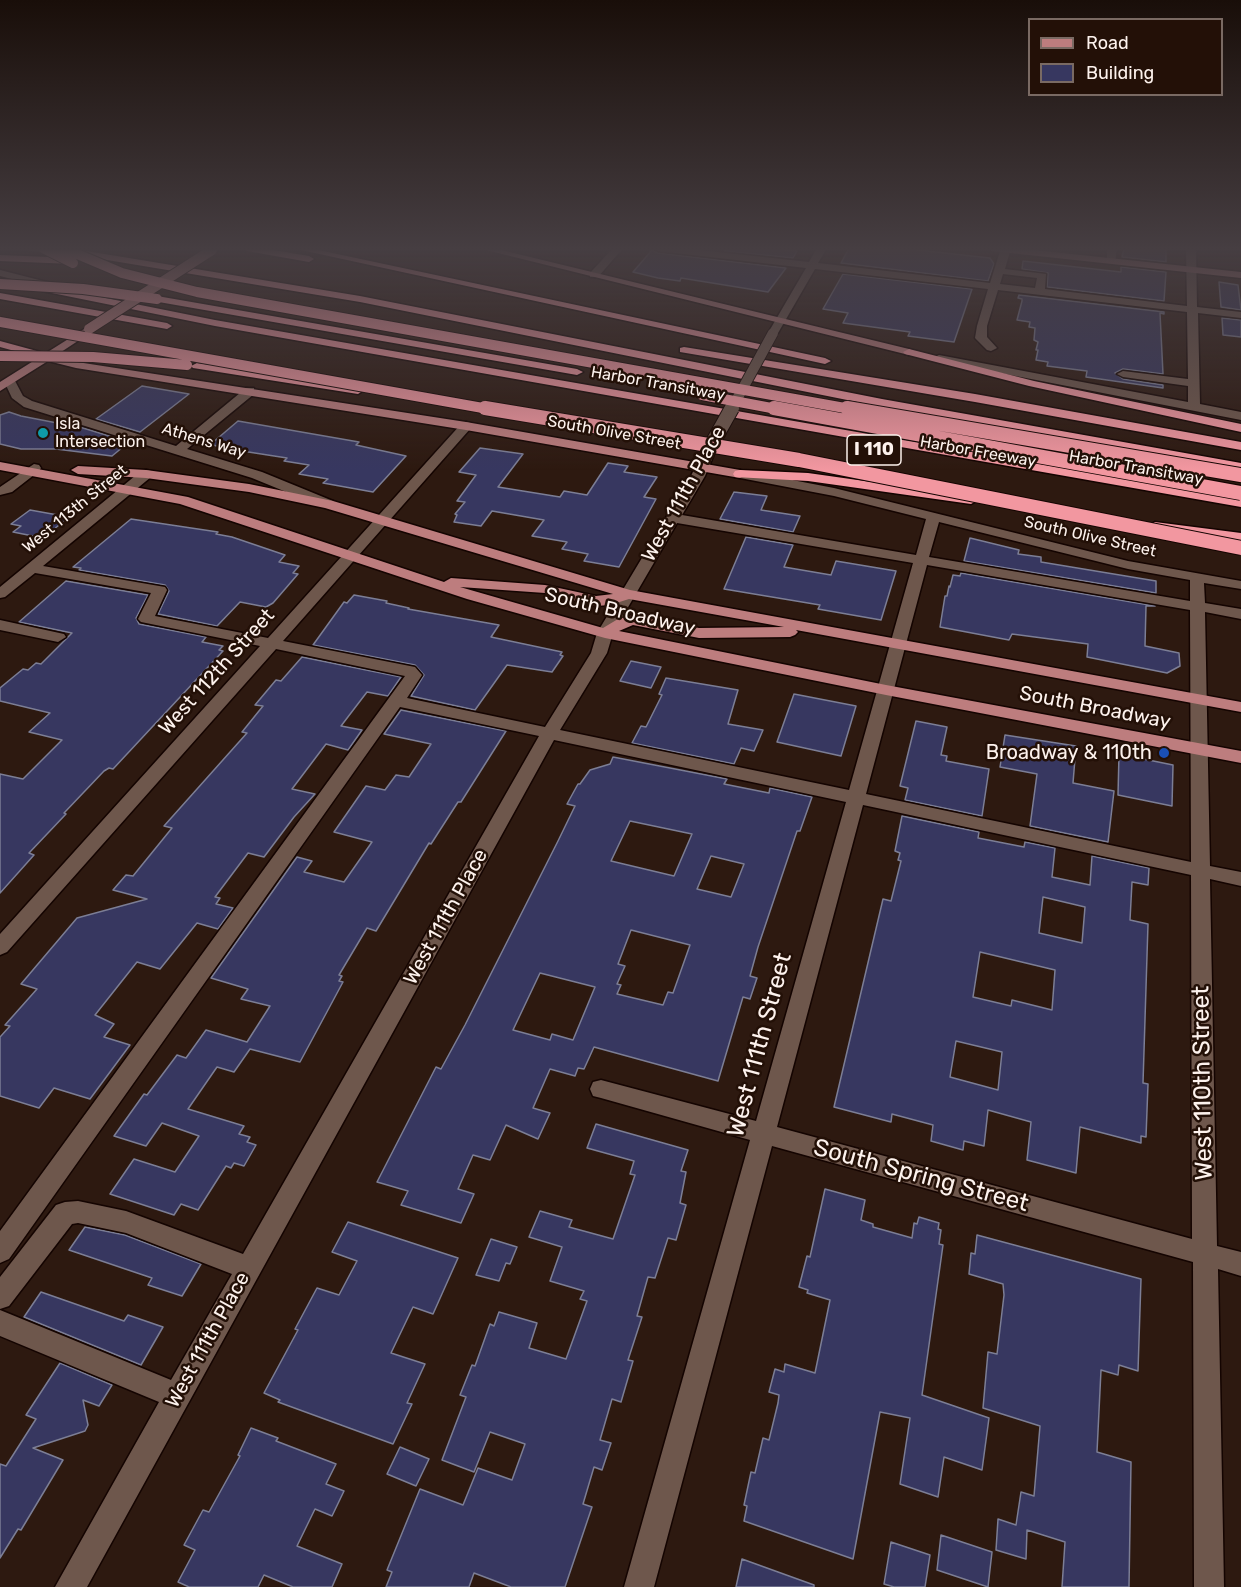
<!DOCTYPE html>
<html>
<head>
<meta charset="utf-8">
<style>
	body { margin:0 }
	#map { position:relative; width:1241px; height:1587px; overflow:hidden; background:#2d1910; font-family:Rubik,sans-serif }
	canvas { display:block }
	.legend { position:absolute; left:1028px; top:18px; width:195px; height:78px; box-sizing:border-box; background:#231007; border:2px solid #7a6a63; margin:0; padding:8px 10px; list-style:none; font-size:18px; color:#fdf2ed }
	.legend li { display:flex; align-items:center; gap:12px; height:30px }
	.legend b { width:30px; border:2px solid #7a6a63 }
</style>
</head>
<body>
<div id="map">
<canvas width="1241" height="1587"></canvas>
<ul class="legend">
<li><b style="height:8px;background:#bd7d7e"></b>Road</li>
<li><b style="height:16px;background:#373760"></b>Building</li>
</ul>
</div>
<script>
const ctx = document.querySelector('canvas').getContext('2d');
ctx.lineJoin = 'round';
function fill(path, color) {
  ctx.fillStyle = color;
  ctx.fill(path, 'evenodd');
}
function shape(rows) {
  const path = new Path2D();
  for (const r of rows) {
    path.moveTo(r[0], r[1]);
    for (let i = 2; i < r.length; i += 2) path.lineTo(r[i], r[i + 1]);
  }
  return path;
}
function stroke(path, color, width, dash) {
  ctx.strokeStyle = color;
  ctx.lineWidth = width;
  ctx.lineCap = dash ? 'butt' : 'round';
  ctx.setLineDash(dash || []);
  ctx.stroke(path);
}
function write(font, color, halo, rows, align = 'center') {
  ctx.font = font + ' Rubik,sans-serif';
  ctx.lineWidth = 5;
  ctx.setLineDash([]);
  ctx.textBaseline = 'middle';
  ctx.strokeStyle = halo;
  ctx.fillStyle = color;
  for (const [text, x, y, turn = 0] of rows) {
    ctx.save();
    ctx.translate(x, y);
    ctx.rotate((+turn || 0) * Math.PI / 180);
    ctx.textAlign = isNaN(turn) ? turn : align;
    if (halo) ctx.strokeText(text, 0, 0);
    ctx.fillText(text, 0, 0);
    ctx.restore();
  }
}
const building = shape([
	[727,248,769,248,797,251,793,258,725,251,727,248],
	[849,248,900,248,990,258,994,264,988,281,841,263,849,248],
	[1124,248,1166,248,1166,262,1122,257,1124,248],
	[652,250,658,253,786,268,768,292,681,278,680,281,658,278,633,272,652,250],
	[1023,261,1121,272,1121,267,1166,272,1164,301,1047,287,1048,273,1022,269,1023,261],
	[843,274,972,289,954,342,908,336,910,332,843,323,848,313,823,309,843,274],
	[1219,282,1238,285,1241,310,1221,307,1219,282],
	[1019,295,1164,312,1164,314,1160,313,1163,374,1123,369,1115,373,1123,379,1163,385,1163,388,1086,377,1087,371,1047,366,1048,362,1036,360,1038,350,1036,350,1038,342,1034,340,1035,328,1029,327,1030,322,1017,320,1022,301,1022,299,1018,298,1019,295],
	[1222,318,1241,320,1241,337,1223,335,1222,318],
	[142,386,189,394,140,432,96,419,142,386],
	[9,412,21,416,83,428,129,442,112,456,56,449,21,449,0,444,0,415,9,412],
	[238,421,359,442,356,445,406,456,373,492,323,483,328,479,299,474,309,465,284,461,287,458,242,451,238,454,211,444,238,421],
	[480,448,523,454,498,487,560,497,564,491,587,495,608,463,628,466,624,472,657,477,644,497,656,499,619,567,584,561,588,554,562,549,567,542,532,536,544,520,492,511,481,526,454,522,457,515,455,514,465,502,457,501,476,475,459,472,480,448],
	[734,492,767,496,761,510,800,516,793,532,720,519,734,492],
	[30,510,69,517,43,538,13,532,21,526,11,524,30,510],
	[131,519,218,532,216,534,232,537,285,555,279,562,299,566,293,573,298,574,273,603,266,607,240,602,217,626,158,614,169,591,165,585,79,570,81,568,73,567,131,519],
	[746,537,793,545,784,567,831,575,836,561,896,571,881,620,818,609,820,605,724,589,746,537],
	[970,538,1019,550,1018,554,1041,557,1041,562,1156,581,1156,593,964,561,970,538],
	[961,573,1155,606,1146,606,1145,646,1179,653,1180,666,1167,673,1087,657,1088,644,1012,634,1009,640,940,627,945,596,947,596,949,586,950,587,953,575,960,576,961,573],
	[66,581,148,595,136,618,139,624,206,637,202,642,223,646,219,650,223,651,113,769,109,768,104,771,64,813,66,814,29,853,34,855,0,893,0,774,23,779,62,740,29,732,50,713,0,701,0,688,23,669,28,670,36,663,41,664,72,633,19,622,66,581],
	[354,595,387,601,386,603,409,608,408,609,499,625,491,637,562,652,560,655,563,656,552,672,507,665,475,710,411,696,424,675,415,665,313,645,344,602,347,603,354,595],
	[302,657,401,677,388,696,367,692,341,726,362,730,348,750,326,744,292,789,315,794,294,817,264,857,248,853,215,897,220,898,216,904,233,908,218,929,197,923,160,969,137,962,95,1015,114,1024,104,1037,130,1045,90,1099,54,1088,39,1108,0,1096,0,1037,10,1026,5,1025,37,989,21,984,77,918,147,899,113,890,126,875,133,876,172,828,164,826,247,733,242,732,263,706,255,705,276,680,281,681,302,657],
	[631,661,661,667,651,688,620,681,631,661],
	[666,678,738,690,728,724,763,730,754,751,741,748,734,764,632,743,641,726,646,727,662,695,659,694,666,678],
	[794,694,856,706,841,756,777,742,794,694],
	[401,710,506,731,461,802,458,802,431,844,429,843,376,931,367,928,339,975,342,976,339,981,343,982,300,1062,250,1049,234,1072,217,1067,188,1109,244,1126,239,1134,250,1137,247,1142,256,1145,244,1166,234,1163,231,1168,226,1166,198,1210,181,1204,174,1215,110,1194,134,1159,175,1172,199,1136,162,1123,146,1146,114,1136,144,1094,147,1095,177,1055,186,1058,206,1030,247,1042,270,1006,241,999,248,989,211,978,297,857,312,861,304,872,344,882,372,842,334,832,366,786,385,790,396,775,409,777,431,744,384,734,401,710],
	[916,721,947,727,941,755,947,756,946,761,989,769,982,816,905,800,908,788,900,786,916,721],
	[1005,735,1076,746,1073,783,1114,791,1108,842,1030,826,1037,774,1000,767,1005,735],
	[1119,754,1173,765,1172,806,1118,795,1119,754],
	[613,757,727,779,724,784,769,793,770,788,812,797,800,831,797,831,758,947,750,976,757,978,750,999,743,997,718,1081,594,1047,584,1069,578,1068,575,1076,550,1069,533,1108,550,1113,538,1139,506,1125,490,1160,473,1155,458,1189,474,1194,461,1223,401,1205,408,1191,377,1182,436,1067,441,1069,465,1025,558,841,575,806,567,804,578,784,580,784,590,770,610,764,613,757],
	[630,821,692,834,674,876,611,861,630,821],
	[711,856,744,864,731,897,697,889,711,856],
	[631,930,690,945,673,993,668,992,663,1005,617,994,621,985,617,984,625,966,618,964,631,930],
	[540,973,595,987,573,1040,552,1034,550,1040,513,1030,540,973],
	[902,816,979,832,978,838,1024,847,1025,842,1055,848,1052,877,1090,885,1092,856,1149,868,1148,885,1132,882,1130,920,1148,924,1143,1083,1148,1084,1146,1137,1141,1136,1141,1143,1080,1127,1076,1173,1027,1160,1031,1122,988,1110,984,1146,964,1141,963,1150,931,1141,933,1125,892,1114,891,1122,834,1107,883,899,891,901,901,861,898,860,900,853,895,851,902,816],
	[1043,897,1085,907,1082,943,1039,933,1043,897],
	[980,952,1055,970,1052,1010,1012,1000,1011,1006,973,997,980,952],
	[956,1041,1002,1052,998,1090,950,1077,956,1041],
	[596,1124,688,1150,681,1171,686,1172,680,1203,686,1205,676,1240,668,1238,655,1278,648,1277,637,1316,642,1317,628,1360,633,1361,621,1402,612,1399,600,1440,611,1443,602,1470,594,1467,583,1504,592,1507,565,1587,511,1587,474,1573,469,1587,386,1587,392,1572,387,1570,420,1489,463,1505,478,1468,512,1480,525,1444,490,1432,474,1472,442,1460,466,1397,460,1395,472,1365,475,1366,490,1324,494,1326,499,1312,537,1323,529,1348,566,1359,587,1301,580,1299,584,1291,550,1281,562,1247,529,1237,540,1211,572,1220,569,1227,613,1239,635,1175,630,1174,634,1161,587,1148,596,1124],
	[825,1189,865,1200,861,1220,873,1224,873,1227,912,1238,914,1223,917,1224,919,1217,939,1223,938,1229,941,1230,939,1244,943,1245,922,1395,989,1418,982,1470,944,1457,938,1497,900,1484,910,1418,880,1412,853,1559,744,1521,747,1506,744,1505,751,1472,755,1473,763,1438,769,1440,778,1403,779,1395,769,1392,775,1369,784,1372,785,1364,815,1373,830,1300,807,1293,808,1290,799,1287,807,1256,810,1257,825,1189],
	[348,1222,458,1258,433,1314,413,1307,391,1353,425,1364,407,1403,412,1404,393,1444,278,1402,280,1400,264,1393,298,1330,295,1329,317,1288,339,1295,357,1261,332,1252,348,1222],
	[85,1227,125,1235,201,1264,182,1296,148,1285,152,1278,69,1250,85,1227],
	[977,1235,1141,1279,1138,1371,1119,1365,1118,1375,1101,1370,1097,1452,1131,1462,1129,1587,1062,1587,1065,1542,1027,1530,1026,1559,996,1550,998,1519,1016,1525,1021,1492,1034,1496,1040,1426,983,1408,988,1352,997,1354,1004,1295,1003,1284,969,1274,971,1253,975,1254,977,1235],
	[491,1239,517,1247,510,1264,506,1263,499,1281,476,1275,491,1239],
	[41,1292,124,1321,128,1315,163,1327,141,1365,24,1317,41,1292],
	[60,1363,112,1385,99,1406,83,1400,88,1425,85,1431,33,1448,63,1460,21,1530,18,1529,0,1558,0,1464,6,1466,36,1419,26,1415,60,1363],
	[251,1428,278,1438,276,1441,336,1464,326,1484,344,1491,332,1516,315,1509,297,1546,342,1564,332,1587,293,1587,264,1575,258,1587,189,1587,178,1582,195,1550,184,1545,203,1510,209,1512,240,1456,238,1455,251,1428],
	[400,1447,429,1459,416,1486,387,1474,400,1447],
	[941,1535,992,1552,988,1587,937,1570,941,1535],
	[891,1542,930,1555,925,1587,894,1587,884,1584,891,1542],
	[742,1559,814,1585,814,1587,736,1587,742,1559]
]);
fill(building, '#373760');
stroke(building, '#7c7e95', 1.5);
const minor = shape([
	[25,248,62,248,65,250,60,253,30,251,25,248],
	[613,248,623,248,598,277,590,277,590,273,613,248],
	[653,248,680,248,809,262,817,248,827,248,818,263,990,283,1001,248,1011,248,1005,269,1046,274,1045,289,1187,306,1186,248,1196,248,1197,307,1241,312,1241,318,1198,313,1200,404,1241,412,1241,420,939,361,933,358,939,355,1188,402,1188,386,1123,377,1117,374,1123,371,1188,379,1187,312,998,290,987,326,987,337,997,348,991,351,987,350,975,338,977,326,988,289,815,269,778,333,773,336,768,333,806,268,658,251,653,248],
	[1003,274,1037,278,1035,288,1000,284,1003,274],
	[1107,248,1117,248,1115,263,1107,261,1107,248],
	[0,270,55,284,56,286,51,289,0,276,0,270],
	[10,377,14,379,23,396,32,401,176,446,246,388,254,388,254,394,187,449,262,472,333,501,335,504,333,507,323,507,252,478,24,407,12,398,4,381,10,377],
	[466,422,470,423,472,426,470,429,283,641,415,667,422,675,407,698,545,727,591,653,597,633,691,476,707,442,713,438,719,442,705,476,682,515,916,555,926,519,834,496,735,477,733,474,735,471,740,470,834,488,1128,561,1241,581,1241,589,1204,583,1205,603,1241,609,1241,619,1205,612,1210,866,1241,872,1241,886,1210,879,1217,1246,1241,1252,1241,1276,1218,1269,1224,1587,1194,1587,1193,1262,772,1146,654,1587,624,1587,750,1140,601,1098,593,1096,590,1089,593,1082,601,1080,756,1121,846,802,554,740,87,1587,55,1587,159,1402,0,1336,0,1310,171,1380,232,1274,126,1233,78,1223,72,1224,9,1306,0,1309,0,1277,56,1205,65,1202,78,1201,126,1211,243,1254,539,736,400,707,9,1259,0,1263,0,1231,405,676,276,649,7,952,0,955,0,934,260,646,141,622,138,619,151,593,35,573,5,597,0,598,0,587,141,471,146,470,151,471,153,474,151,477,43,566,165,587,167,590,155,616,268,638,462,423,466,422],
	[939,522,1128,569,1190,580,1190,601,929,557,939,522],
	[677,523,913,563,849,790,560,730,607,653,613,633,677,523],
	[927,565,1190,610,1191,862,866,794,927,565],
	[863,805,1191,875,1192,1239,777,1127,863,805],
	[34,464,39,465,41,468,39,471,12,492,0,495,0,487,34,464],
	[0,620,64,634,66,637,58,642,0,630,0,620]
]);
const major = shape([
	[478,248,493,248,909,349,915,352,909,355,478,248],
	[987,248,1015,248,1241,272,1241,278,992,251,987,248],
	[89,326,93,327,93,331,55,356,77,362,466,422,740,470,747,474,740,478,466,430,76,368,48,361,0,391,0,382,89,326],
	[0,462,188,497,444,582,451,578,545,585,596,596,613,594,325,508,249,492,146,478,78,474,71,470,78,466,146,470,249,484,333,501,630,590,1241,702,1241,712,796,630,798,632,795,635,790,637,699,638,633,625,619,631,886,685,1241,751,1241,763,886,695,605,638,467,599,180,504,0,470,0,462],
	[460,587,545,593,596,606,610,605,629,599,784,627,699,628,633,615,618,619,603,628,460,587]
]);
const highway = shape([
	[48,248,68,248,360,296,882,399,1241,463,1241,471,882,407,360,302,53,251,48,248],
	[242,248,261,248,309,256,314,259,309,262,247,251,242,248],
	[292,248,309,248,825,358,831,361,825,364,292,248],
	[0,255,73,258,78,261,73,264,0,261,0,255],
	[46,286,215,320,1241,499,1241,507,215,326,42,291,42,287,46,286],
	[0,293,167,323,172,326,167,329,0,299,0,293],
	[157,296,577,369,583,372,577,375,153,301,152,299,157,296],
	[0,341,48,354,50,356,44,359,0,347,0,341],
	[684,347,975,394,1241,442,1241,450,975,402,680,352,680,348,684,347],
	[909,349,1034,381,1241,424,1241,432,1029,386,905,354,903,352,909,349],
	[197,363,358,386,364,390,358,394,193,368,191,366,197,363],
	[740,470,808,473,971,496,978,500,971,504,808,481,735,477,733,474,735,471,740,470],
	[1155,522,1241,533,1241,541,1150,529,1148,526,1155,522]
]);
stroke(minor, '#140401', 3);
stroke(major, '#140401', 3);
stroke(highway, '#140401', 3);
fill(minor, '#6e574c');
fill(major, '#bd7d7e');
fill(highway, '#f297a0');
const minorBridgeFar1 = shape([
	[731,410,773,333]
]);
const minorBridge = shape([
	[713,442,732,408]
]);
const majorBridge = shape([
	[89,329,212,250]
]);
const highwayBridgeFar1 = shape([
	[43,248,73,263],
	[63,248,122,273,197,292,856,410],
	[0,284,83,289,157,299],
	[0,322,494,410],
	[0,356,93,357,187,365],
	[702,395,782,410]
]);
const highwayBridge = shape([
	[485,408,799,460,1241,548],
	[774,408,1241,493],
	[847,408,1241,475]
]);
stroke(minorBridgeFar1, '#140401', 12, []);
stroke(minorBridge, '#140401', 16, []);
stroke(majorBridge, '#140401', 12, []);
stroke(highwayBridgeFar1, '#140401', 12, []);
stroke(highwayBridge, '#140401', 16, []);
stroke(minorBridgeFar1, '#6e574c', 10);
stroke(minorBridge, '#6e574c', 14);
stroke(majorBridge, '#bd7d7e', 10);
stroke(highwayBridgeFar1, '#f297a0', 10);
stroke(highwayBridge, '#f297a0', 14);
const sky = ctx.createLinearGradient(0, 0, 0, 470);
sky.addColorStop(0, '#190e09');
sky.addColorStop(0.53, '#463e42');
sky.addColorStop(1, '#463e4200');
ctx.fillStyle = sky;
ctx.fillRect(0, 0, 1241, 470);
for (const [x, y, r, color] of [
	[43,433,6,"#0f9aa8"],
	[1164,753,6,"#1a4fb4"]
]) {
  const dot = new Path2D();
  dot.arc(x, y, r, 0, 2 * Math.PI);
  ctx.fillStyle = color;
  ctx.fill(dot);
  stroke(dot, '#231007', 2);
}
write('16px', '#fdf2ed', '#231007', [
	["Harbor Transitway",658,384,10],
	["South Olive Street",614,433,10],
	["Athens Way",204,441,17],
	["Harbor Freeway",978,452,10],
	["Harbor Transitway",1136,468,10],
	["West 113th Street",75,509,-39],
	["South Olive Street",1090,537,13]
]);
write('16px', '#fdf2ed', '#231007', [
	["Isla",55,424],
	["Intersection",55,442]
], 'left');
for (const [x, y, w] of [
	[874,450,54]
]) {
  const box = new Path2D();
  box.roundRect(x - w / 2, y - 15, w, 30, 4.5);
  ctx.fillStyle = '#231007';
  ctx.fill(box);
  stroke(box, '#fdf2ed', 1.5);
}
write('bold 18px', '#fdf2ed', null, [
	["I 110",874,450]
]);
write('20px', '#fdf2ed', '#231007', [
	["West 111th Place",684,494,-61],
	["South Broadway",620,612,13],
	["West 112th Street",217,672,-48],
	["South Broadway",1095,708,11],
	["West 111th Place",446,917,-61],
	["West 111th Place",208,1340,-61]
]);
write('20px', '#fdf2ed', '#231007', [
	["Broadway & 110th",1152,753]
], 'right');
write('24px', '#fdf2ed', '#231007', [
	["West 111th Street",760,1045,-75],
	["West 110th Street",1203,1083,-91],
	["South Spring Street",921,1176,15]
]);
</script>
</body>
</html>
